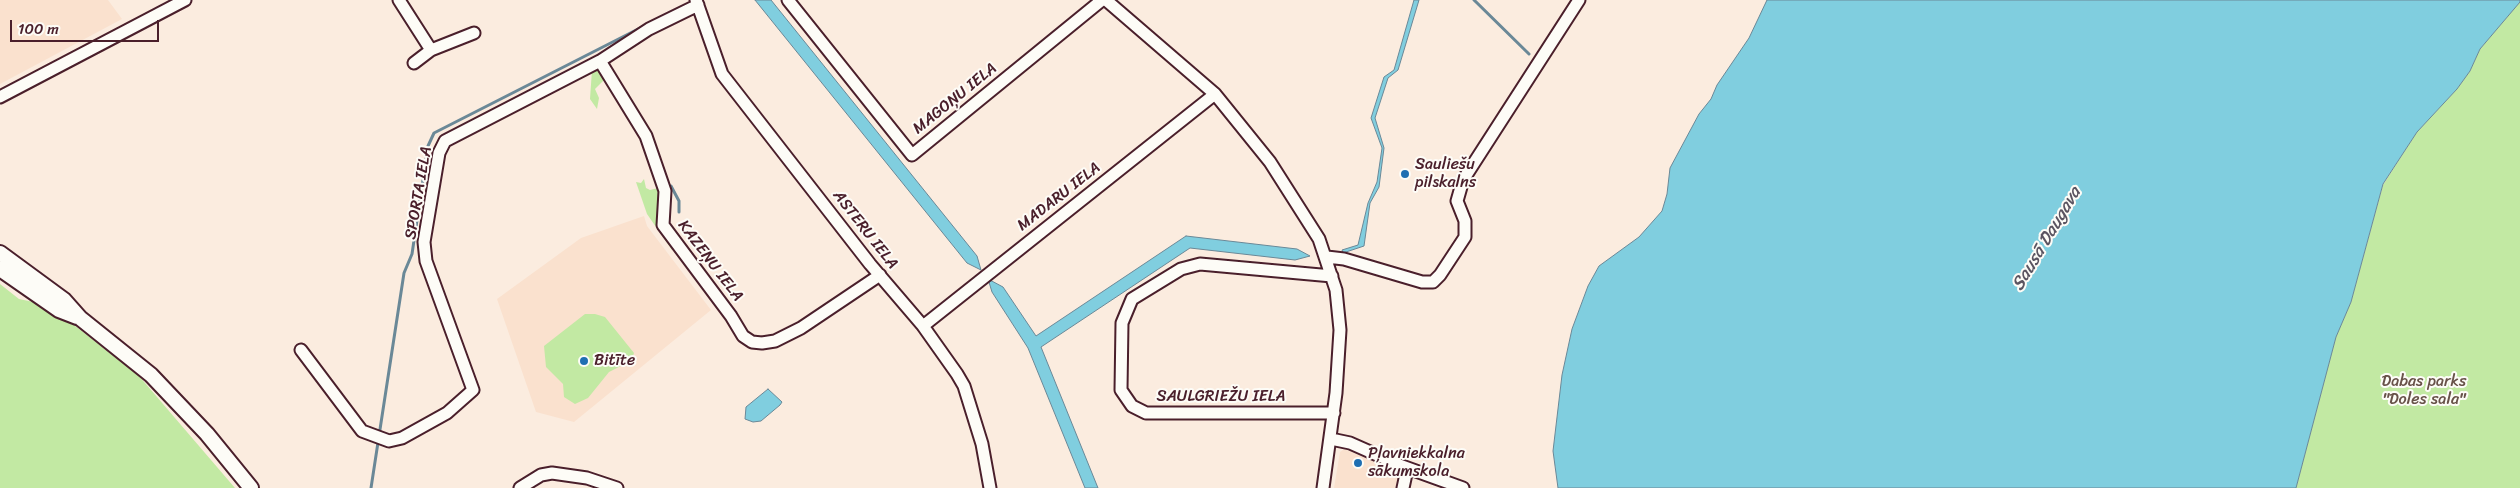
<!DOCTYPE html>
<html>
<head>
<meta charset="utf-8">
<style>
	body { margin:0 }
	#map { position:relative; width:2520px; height:488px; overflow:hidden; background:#fbecdf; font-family:Sriracha,sans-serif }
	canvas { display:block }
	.scale { position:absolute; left:10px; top:20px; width:149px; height:22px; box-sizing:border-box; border:2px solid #4a1f2b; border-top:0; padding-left:6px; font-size:15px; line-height:18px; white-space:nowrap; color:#4a1f2b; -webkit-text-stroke:4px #fdfcf7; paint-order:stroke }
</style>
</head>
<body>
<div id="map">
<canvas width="2520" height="488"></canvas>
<div class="scale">100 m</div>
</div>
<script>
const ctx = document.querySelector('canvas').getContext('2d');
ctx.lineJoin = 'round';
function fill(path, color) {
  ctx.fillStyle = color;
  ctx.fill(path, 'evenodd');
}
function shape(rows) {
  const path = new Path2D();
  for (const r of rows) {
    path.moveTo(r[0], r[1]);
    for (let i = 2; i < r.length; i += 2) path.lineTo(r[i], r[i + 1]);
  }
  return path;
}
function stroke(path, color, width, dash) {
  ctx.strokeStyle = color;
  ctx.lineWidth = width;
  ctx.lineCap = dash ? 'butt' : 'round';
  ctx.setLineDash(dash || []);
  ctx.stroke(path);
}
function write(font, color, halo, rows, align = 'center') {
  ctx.font = font + ' Sriracha,sans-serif';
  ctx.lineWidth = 4;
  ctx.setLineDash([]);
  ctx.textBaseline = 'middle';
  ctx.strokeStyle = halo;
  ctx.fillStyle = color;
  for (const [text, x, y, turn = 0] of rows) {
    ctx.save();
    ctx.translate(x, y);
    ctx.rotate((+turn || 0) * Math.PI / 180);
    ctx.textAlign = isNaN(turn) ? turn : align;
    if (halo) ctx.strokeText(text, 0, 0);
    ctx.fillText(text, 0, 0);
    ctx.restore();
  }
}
fill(shape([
	[0,0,108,0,122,19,0,84],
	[644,216,647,226,711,310,574,422,536,412,497,299,581,238],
	[1344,449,1401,473,1395,488,1334,488,1340,452]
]), '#fae1ce');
fill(shape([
	[2520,2,2520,488,2296,488,2336,337,2351,302,2383,185,2417,132,2457,89,2470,71,2480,49],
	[592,70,599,71,605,76,603,81,595,89,599,98,597,109,590,99],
	[644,179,646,188,650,190,658,188,662,194,658,226,671,244,672,250,647,214,636,182,641,183],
	[0,284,19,299,38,303,60,314,139,376,235,488,0,488],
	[585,314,595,314,605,317,634,353,631,361,609,372,588,398,575,404,564,397,563,384,546,367,544,346]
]), '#c2e9a3');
const water = shape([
	[755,0,771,0,977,256,981,270,967,263,755,0],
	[1414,0,1419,0,1398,70,1388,78,1375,118,1384,148,1379,187,1370,203,1364,246,1343,253,1342,250,1358,245,1368,203,1377,182,1382,148,1371,118,1384,77,1394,70,1414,0],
	[1767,0,2520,0,2520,2,2480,49,2470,71,2457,89,2417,132,2383,184,2351,302,2336,337,2296,488,1558,488,1553,451,1562,375,1572,329,1588,286,1599,266,1639,237,1662,211,1667,194,1670,168,1699,114,1711,99,1717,85,1749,38,1767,0],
	[1186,236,1297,249,1310,256,1295,260,1190,248,1041,347,1098,488,1085,488,1028,348,992,292,988,279,1003,287,1036,336,1186,236],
	[768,389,782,402,780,405,761,421,753,422,745,419,746,407,768,389]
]);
fill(water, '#80cedf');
stroke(water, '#6a8897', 1);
stroke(shape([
	[1474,0,1529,54],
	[671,186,679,201,679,212],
	[371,488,404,273,412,254,428,146,434,133,646,25]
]), '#6a8897', 3);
const minor = shape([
	[399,0,431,50],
	[696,0,722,74,870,264,923,326,957,374,964,386,982,444,990,488],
	[788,0,912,155,1102,0],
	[1106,0,1215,94,1270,162,1319,239,1336,290,1340,330,1336,393,1323,488],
	[600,61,646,136,665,191,663,225,731,316,743,336,752,342,762,343,775,341,801,328,880,275],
	[414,63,431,50,474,33],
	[0,97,185,0],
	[1327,257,1344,259,1422,282,1433,282,1440,275,1465,237,1465,221,1457,201,1463,180,1579,0],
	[1332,276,1200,264,1181,269,1132,299,1122,323,1121,390,1132,406,1146,413,1334,413],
	[923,326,1215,94],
	[301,350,362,431,389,441,402,438,447,413,473,390,426,261,424,242,439,153,445,141,600,61,649,29,698,5],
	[1331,439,1350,443,1402,466,1463,488],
	[520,488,541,475,552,473,587,478,617,488],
	[1403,488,1406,474,1410,469]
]);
const major = shape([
	[0,253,64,300,80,318,151,375,207,434,251,488],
	[0,269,59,310,77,317]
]);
stroke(minor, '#4a1f2b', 15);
stroke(major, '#4a1f2b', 18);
stroke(minor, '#fdfcf7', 11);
stroke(major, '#fdfcf7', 14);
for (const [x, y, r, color] of [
	[1405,174,5,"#1f6fb2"],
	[584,361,5,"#1f6fb2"],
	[1358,463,5,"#1f6fb2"]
]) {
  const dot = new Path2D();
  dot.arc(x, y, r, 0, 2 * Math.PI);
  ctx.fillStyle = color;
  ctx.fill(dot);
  stroke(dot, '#fdfcf7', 2);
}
write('16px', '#4a1f2b', '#fdfcf7', [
	["MAGOŅU IELA",955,99,-39],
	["SPORTA IELA",419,193,-80],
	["MADARU IELA",1059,197,-38],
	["ASTERU IELA",865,230,52],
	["KAZEŅU IELA",710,261,53],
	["SAULGRIEŽU IELA",1221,397]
]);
write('16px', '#4a1f2b', '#fdfcf7', [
	["Sauliešu",1415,165],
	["pilskalns",1415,183],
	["Bitīte",594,361],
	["Pļavniekkalna",1368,454],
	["sākumskola",1368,472]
], 'left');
write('16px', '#685249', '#fdfcf7', [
	["Dabas parks",2424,382],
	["\"Doles sala\"",2424,400]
]);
write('italic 18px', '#5a5461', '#fdfcf7', [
	["Sausā Daugava",2047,239,-59]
]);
</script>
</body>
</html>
